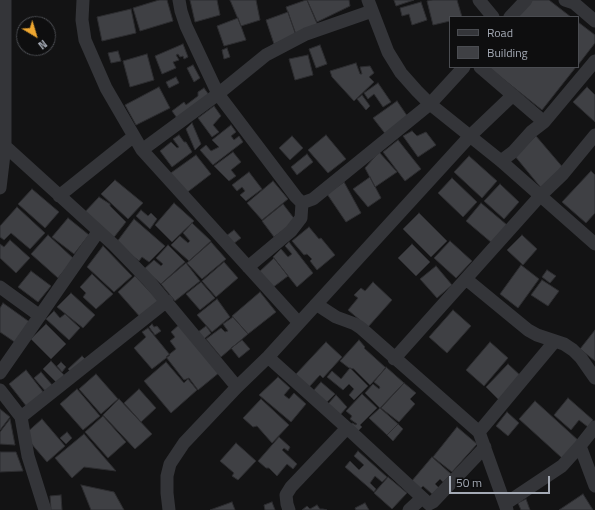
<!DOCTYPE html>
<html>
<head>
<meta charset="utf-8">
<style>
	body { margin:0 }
	#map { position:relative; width:595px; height:510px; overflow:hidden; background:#131314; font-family:"Titillium Web",sans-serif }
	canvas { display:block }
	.legend { position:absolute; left:449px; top:16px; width:130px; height:52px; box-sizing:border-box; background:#0e0e0f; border:1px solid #4a4c51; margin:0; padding:5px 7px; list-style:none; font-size:12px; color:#a4aab5 }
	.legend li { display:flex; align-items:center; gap:8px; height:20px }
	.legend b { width:20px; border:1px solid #4a4c51 }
	.north { position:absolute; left:16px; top:16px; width:40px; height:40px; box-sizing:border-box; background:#0e0e0f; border:1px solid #4a4c51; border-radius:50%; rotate:142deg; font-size:11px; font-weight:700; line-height:16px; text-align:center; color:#a4aab5 }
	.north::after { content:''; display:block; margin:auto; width:14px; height:18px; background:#efa730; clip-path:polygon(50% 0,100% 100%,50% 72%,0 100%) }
	.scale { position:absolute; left:449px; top:476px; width:101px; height:18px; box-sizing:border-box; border:2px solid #a4aab5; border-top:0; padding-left:5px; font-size:12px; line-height:14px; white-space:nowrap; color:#a4aab5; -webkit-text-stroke:3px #0e0e0f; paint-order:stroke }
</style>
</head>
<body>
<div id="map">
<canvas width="595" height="510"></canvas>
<ul class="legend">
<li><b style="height:5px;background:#343539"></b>Road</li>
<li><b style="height:11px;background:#3f4044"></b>Building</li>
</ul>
<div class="north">N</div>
<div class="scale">50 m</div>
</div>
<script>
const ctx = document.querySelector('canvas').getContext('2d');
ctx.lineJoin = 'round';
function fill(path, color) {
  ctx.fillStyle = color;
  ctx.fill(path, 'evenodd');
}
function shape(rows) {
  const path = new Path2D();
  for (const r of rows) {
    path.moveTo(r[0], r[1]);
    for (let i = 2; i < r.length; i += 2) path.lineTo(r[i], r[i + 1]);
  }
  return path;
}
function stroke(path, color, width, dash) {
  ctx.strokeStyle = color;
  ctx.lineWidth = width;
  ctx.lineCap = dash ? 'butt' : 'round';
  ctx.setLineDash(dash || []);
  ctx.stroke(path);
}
const building = shape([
	[159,0,167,0,173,21,140,31,133,8,159,0],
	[190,0,217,0,220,15,195,22,190,0],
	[230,0,256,0,260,20,241,26,230,0],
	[306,0,307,0,318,26,296,35,286,7,306,0],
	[307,0,349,0,350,6,317,22,307,0],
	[394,0,414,0,396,6,394,0],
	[432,0,457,0,462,17,450,17,450,21,433,25,427,1,432,0],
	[531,0,549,0,571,17,517,17,531,0],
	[421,2,427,20,412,25,409,14,402,16,400,8,421,2],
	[131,9,136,33,102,41,97,17,131,9],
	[288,12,296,35,274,44,266,20,288,12],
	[238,18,246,40,224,46,217,26,238,18],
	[578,22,595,35,595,43,578,65,578,22],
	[183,44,188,57,184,59,183,56,180,57,178,54,176,55,179,60,173,62,176,68,162,74,155,56,183,44],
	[320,45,327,64,316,68,309,49,320,45],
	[227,48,230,57,224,59,222,50,227,48],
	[118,51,121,61,111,63,108,53,118,51],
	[147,54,154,80,130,87,123,61,147,54],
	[308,55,313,75,295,80,289,59,308,55],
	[356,63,360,74,362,74,360,67,370,66,374,73,369,77,374,82,354,101,332,77,330,71,356,63],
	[193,65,200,78,194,82,187,68,193,65],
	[488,67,576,67,542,110,488,67],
	[176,77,179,83,169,88,166,82,176,77],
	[378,83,391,102,383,107,374,94,368,99,364,93,378,83],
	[159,87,170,108,136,125,125,105,159,87],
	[587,87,595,95,595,122,573,102,587,87],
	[204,88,209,95,177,118,172,111,184,102,186,105,198,96,198,92,204,88],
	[362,95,370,106,366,110,357,99,362,95],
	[397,101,410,120,387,136,373,118,397,101],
	[214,106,221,116,213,125,219,132,212,137,198,118,214,106],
	[192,123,201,144,195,150,186,129,192,123],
	[231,125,236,132,231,136,234,140,239,136,243,142,213,165,200,150,206,145,211,151,219,147,212,140,231,125],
	[412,131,417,136,426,132,436,145,418,157,403,136,412,131],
	[179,135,184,142,186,142,192,152,172,167,160,151,171,142,177,148,179,147,173,139,179,135],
	[326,135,346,159,328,173,308,150,326,135],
	[292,136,303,148,290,160,279,148,292,136],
	[536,136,565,170,542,189,514,155,536,136],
	[398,140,421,169,405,181,383,152,398,140],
	[233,152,241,162,231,170,236,176,229,181,214,166,233,152],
	[379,152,397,172,375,187,365,168,379,152],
	[307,154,313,162,297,175,291,167,307,154],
	[196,155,211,174,185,194,168,175,196,155],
	[469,156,497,181,482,198,454,172,469,156],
	[591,171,595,175,595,213,586,223,562,202,591,171],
	[249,172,262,189,246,201,240,195,245,191,242,187,237,191,232,185,249,172],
	[370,177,381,198,368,207,353,189,370,177],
	[452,178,477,202,463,217,438,193,452,178],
	[115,180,143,203,128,219,101,194,115,180],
	[273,181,288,199,262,220,247,203,273,181],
	[344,182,361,213,346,222,327,194,344,182],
	[500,184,519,202,504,219,484,201,500,184],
	[32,189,59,212,45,228,18,204,32,189],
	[99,197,110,204,110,206,126,222,111,241,82,215,99,197],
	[174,203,194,221,172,242,155,225,174,203],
	[481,203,507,225,492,243,466,221,481,203],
	[283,204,296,221,274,237,262,221,283,204],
	[17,207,45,233,30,249,11,233,4,240,0,237,0,226,17,207],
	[141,210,148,216,151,213,157,219,150,229,136,216,141,210],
	[419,213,447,241,431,257,403,229,419,213],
	[68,218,89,235,74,254,52,237,68,218],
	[134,219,165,246,149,262,142,257,139,261,116,243,134,219],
	[192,223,211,241,189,261,171,245,180,236,188,243,190,241,183,233,192,223],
	[309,227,319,239,321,238,335,255,317,270,310,261,312,259,307,254,304,255,292,241,309,227],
	[234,230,241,238,233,244,226,236,234,230],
	[48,235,74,259,58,278,31,254,48,235],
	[522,235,537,249,523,265,507,250,522,235],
	[10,240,30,258,16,273,0,258,0,244,4,247,10,240],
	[450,241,472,261,456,278,434,258,450,241],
	[211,242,226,259,202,279,187,263,211,242],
	[289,242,313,273,297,287,273,257,281,249,288,257,292,254,285,246,289,242],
	[412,244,430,262,416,276,398,258,412,244],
	[168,245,185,262,161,284,144,269,154,260,161,266,163,264,156,258,168,245],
	[103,246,132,276,114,292,87,267,103,246],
	[274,258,288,276,272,288,258,273,274,258],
	[224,262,238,278,216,297,202,281,224,262],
	[186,263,200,281,175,301,161,284,186,263],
	[521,265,539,279,518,308,500,294,521,265],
	[436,266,452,285,437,298,420,279,436,266],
	[547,270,556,276,550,283,542,277,547,270],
	[31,271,51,286,38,302,18,287,31,271],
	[92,274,113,294,96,309,83,297,86,293,80,287,92,274],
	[135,276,159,301,141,318,118,292,135,276],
	[542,280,559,291,548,306,531,295,542,280],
	[201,282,215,298,200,310,186,294,201,282],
	[373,282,392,300,368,327,348,310,358,298,354,295,361,288,365,291,373,282],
	[260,292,276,312,248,334,232,316,260,292],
	[71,293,95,315,83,328,57,307,71,293],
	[217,299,230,317,212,332,197,315,217,299],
	[3,303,31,323,16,343,0,332,0,308,3,303],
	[453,310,471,326,447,353,429,337,453,310],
	[54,311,60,318,65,314,80,328,69,340,46,319,54,311],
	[233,317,248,334,221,357,206,339,221,328,225,332,228,331,223,324,233,317],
	[181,323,220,372,198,390,189,378,184,380,166,357,176,349,170,341,175,337,171,332,181,323],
	[46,324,66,344,51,359,31,339,46,324],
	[152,324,154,327,157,326,161,331,155,335,149,327,152,324],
	[206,326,211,333,204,339,198,332,206,326],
	[148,328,170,355,152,369,134,348,146,337,142,332,148,328],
	[595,330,595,361,580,349,595,330],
	[242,340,250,349,239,358,231,348,242,340],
	[359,340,365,347,364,348,386,368,370,385,354,369,349,368,340,361,359,340],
	[326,342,342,357,323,378,320,375,309,387,296,374,326,342],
	[490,342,508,358,484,386,466,370,490,342],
	[82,356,87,361,72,373,68,369,82,356],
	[51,361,64,375,57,383,43,369,51,361],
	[61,362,66,367,62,372,57,366,61,362],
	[166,362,184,383,188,379,197,390,171,413,144,381,166,362],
	[508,364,522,377,500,401,486,387,508,364],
	[386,367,404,383,380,408,365,393,373,384,379,389,380,387,374,382,386,367],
	[350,368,368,386,354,400,349,395,354,389,349,384,343,390,327,377,332,371,341,379,350,368],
	[26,370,44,393,27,407,9,384,26,370],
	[41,372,53,386,46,392,34,378,41,372],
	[96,374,118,399,101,414,79,389,96,374],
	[278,377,290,388,284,395,289,399,294,393,306,404,291,422,259,395,278,377],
	[321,382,335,394,326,403,313,391,321,382],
	[404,383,416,393,410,399,415,404,399,422,381,408,404,383],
	[77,389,100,416,83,430,60,404,77,389],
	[139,389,156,408,141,422,124,403,139,389],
	[362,394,377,408,360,425,362,427,357,432,350,426,352,423,356,425,357,424,350,419,352,416,346,411,362,394],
	[336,395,347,407,340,415,328,404,336,395],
	[568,398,593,420,588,427,579,420,571,430,554,415,568,398],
	[119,399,152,434,135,449,103,415,119,399],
	[261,399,289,425,272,443,257,426,253,427,243,418,261,399],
	[535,401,579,441,562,458,519,419,535,401],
	[380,408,398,424,387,435,369,418,380,408],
	[0,409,10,417,0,430,0,409],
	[507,412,519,423,508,436,496,426,507,412],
	[103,416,126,442,108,458,85,432,103,416],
	[10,419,15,445,0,444,0,432,10,419],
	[42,419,65,446,47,462,24,435,42,419],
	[398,424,403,429,393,441,387,435,398,424],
	[457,427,477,444,452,472,433,457,457,427],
	[67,432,72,438,66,444,60,438,67,432],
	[84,434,116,471,84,467,72,478,55,458,84,434],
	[279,437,290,447,288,451,284,448,282,450,297,464,293,469,287,464,277,476,269,468,266,468,258,461,279,437],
	[236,443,256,461,238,480,232,476,234,473,220,461,236,443],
	[358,451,387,477,382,482,375,476,370,483,376,489,374,492,345,467,350,461,359,470,364,465,354,456,358,451],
	[0,452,16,452,23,471,0,472,0,452],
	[432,457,451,474,443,482,440,479,435,484,439,488,432,494,423,486,420,489,411,482,432,457],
	[388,477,407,493,392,509,374,493,388,477],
	[81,485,114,492,124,510,91,510,81,485],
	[583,494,593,510,559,510,583,494],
	[61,495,62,510,51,510,50,496,61,495],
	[526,499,530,510,521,510,518,503,526,499],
	[232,502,235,510,210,510,232,502],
	[272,502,275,510,265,510,264,505,272,502],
	[365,503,369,510,356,510,355,508,365,503],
	[317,505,320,509,323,509,327,510,302,510,307,506,310,509,317,505]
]);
fill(building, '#3f4044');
stroke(building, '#2d2d30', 1);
stroke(shape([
	[83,0,82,20,85,40,106,88,142,150,299,323],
	[179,0,181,11,186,26,218,94,296,197,302,203],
	[368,0,388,52,401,73,417,91,430,104,501,161,595,244],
	[479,0,493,17],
	[565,0,574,3,595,21],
	[510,17,526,0],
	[480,67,544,122],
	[5,146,114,245,148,280,237,387],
	[142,150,218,94,266,55,306,34,372,11],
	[501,161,513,152,531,132,544,122,595,61],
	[0,188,5,146,5,0],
	[59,196,134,136],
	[302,203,313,199,430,104,464,67],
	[248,267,291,231,301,218,302,203],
	[466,279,528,330,537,335,564,344,573,350,581,358,595,378],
	[0,287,40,316],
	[316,304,336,317,355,324,361,328,479,432,507,510],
	[268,357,347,428,429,504,433,502,485,447],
	[394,359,540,196,563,174,595,135],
	[0,373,98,232],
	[0,390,21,417,28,456,45,510],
	[21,417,167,301],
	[479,432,555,341],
	[580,446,595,486],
	[505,504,562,466,580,446,595,427],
	[169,510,167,493,167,476,170,464,184,443,237,387,268,357,470,136,513,95],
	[289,510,287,504,286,495,291,487,347,428],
	[409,510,422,498]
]), '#343539', 13);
</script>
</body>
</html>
